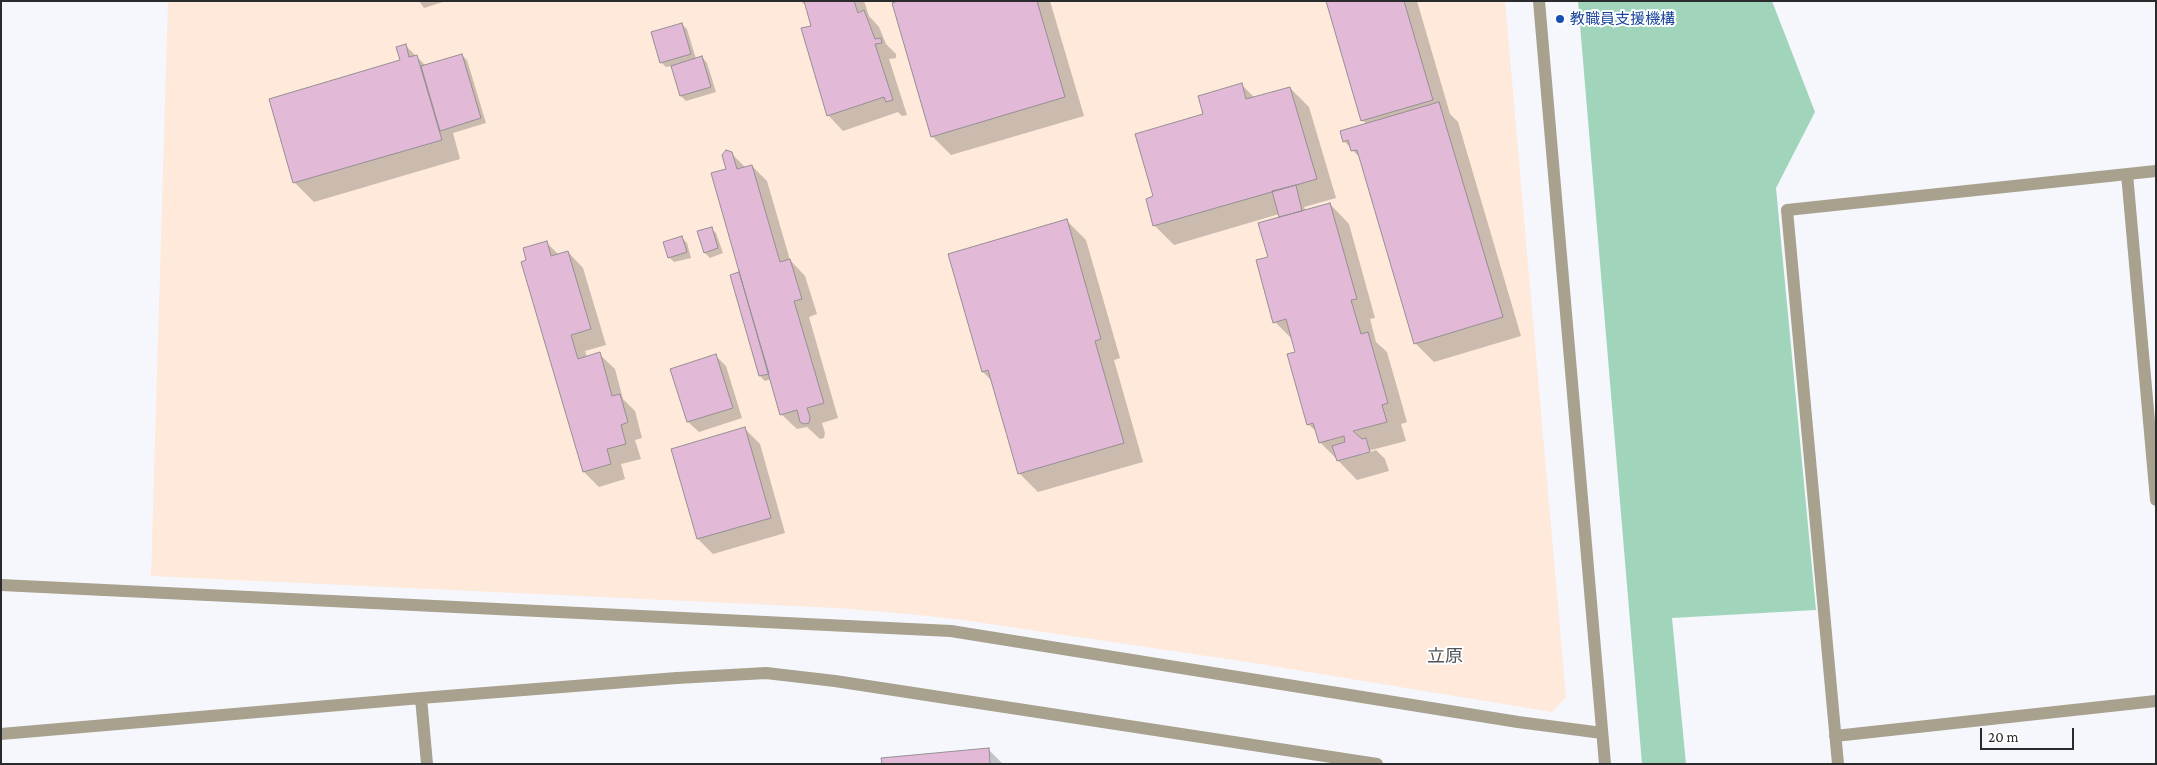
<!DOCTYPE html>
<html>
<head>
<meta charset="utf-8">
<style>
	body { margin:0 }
	#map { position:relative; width:2157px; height:765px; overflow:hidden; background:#f5f7fd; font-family:"Crimson Pro",serif }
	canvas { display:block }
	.frame { position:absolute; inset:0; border:2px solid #2a2b2d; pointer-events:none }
	.scale { position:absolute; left:1980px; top:728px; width:94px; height:22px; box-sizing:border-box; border:2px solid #2a2b2d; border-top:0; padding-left:6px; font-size:15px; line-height:18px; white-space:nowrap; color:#2a2b2d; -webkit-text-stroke:4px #fff; paint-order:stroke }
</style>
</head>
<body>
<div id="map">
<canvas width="2157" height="765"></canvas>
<div class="frame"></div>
<div class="scale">20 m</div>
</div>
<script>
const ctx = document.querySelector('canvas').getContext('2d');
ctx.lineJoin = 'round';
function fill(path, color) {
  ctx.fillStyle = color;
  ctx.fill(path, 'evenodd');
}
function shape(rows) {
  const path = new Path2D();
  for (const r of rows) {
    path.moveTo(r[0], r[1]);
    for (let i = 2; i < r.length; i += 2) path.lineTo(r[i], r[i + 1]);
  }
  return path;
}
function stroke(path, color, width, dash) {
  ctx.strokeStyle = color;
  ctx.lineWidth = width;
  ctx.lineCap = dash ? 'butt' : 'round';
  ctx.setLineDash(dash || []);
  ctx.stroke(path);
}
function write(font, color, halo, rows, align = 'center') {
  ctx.font = font + ' "Crimson Pro","Noto Sans JP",serif';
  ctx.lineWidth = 4;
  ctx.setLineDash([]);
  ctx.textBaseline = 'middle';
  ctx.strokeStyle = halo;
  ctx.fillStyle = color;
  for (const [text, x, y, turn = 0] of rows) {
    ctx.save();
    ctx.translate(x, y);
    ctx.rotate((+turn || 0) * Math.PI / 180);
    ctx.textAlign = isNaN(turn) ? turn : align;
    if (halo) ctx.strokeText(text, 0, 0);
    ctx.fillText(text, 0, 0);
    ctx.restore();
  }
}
fill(shape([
	[168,1,1505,1,1566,697,1552,712,1254,663,963,620,919,615,837,608,151,576]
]), '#fee9da');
fill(shape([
	[1578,1,1772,1,1815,112,1776,188,1816,610,1672,618,1686,764,1642,764]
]), '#a1d5bb');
fill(shape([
	[419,1,446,1,424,8],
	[801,1,864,1,869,16,879,27,886,44,896,54,896,58,889,59,907,115,902,116,898,112,843,131,828,115,813,27,808,8],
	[903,1,1050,1,1084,116,951,155,932,136],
	[1327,1,1417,1,1450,114,1458,122,1521,336,1434,362,1415,343,1361,159,1344,141,1367,124,1362,120],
	[682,24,687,29,696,59,702,57,707,63,716,92,686,101,681,96,672,66,666,67,661,62],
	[405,45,426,66,462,55,467,60,486,123,453,133,460,159,314,202,294,182,402,61],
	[1242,85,1255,98,1290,88,1309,107,1336,198,1304,207,1306,211,1330,204,1349,224,1375,318,1370,319,1376,342,1387,352,1407,422,1401,424,1406,441,1360,453,1362,455,1376,450,1385,459,1389,471,1357,480,1320,442,1318,433,1308,424,1293,340,1275,322,1282,218,1279,214,1174,245,1155,226,1147,200,1155,197,1205,115],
	[731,153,746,168,752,166,767,181,790,260,805,276,817,314,809,317,838,418,822,423,825,433,824,438,820,439,807,427,797,429,781,414,771,379,765,381,760,376,739,274,742,277,728,170],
	[1067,221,1086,240,1120,358,1114,360,1143,462,1038,492,1019,473,993,382,983,372,949,255],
	[711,228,716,233,723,253,710,258,705,253],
	[682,238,687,243,691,258,674,262,669,257],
	[546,242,559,255,568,252,583,268,606,345,585,351,587,357,599,354,615,369,623,399,635,411,642,438,635,440,641,459,621,464,625,479,599,487,584,472,528,261],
	[716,356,726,366,742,418,699,432,688,422,672,370],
	[744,428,760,444,785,533,713,554,698,539],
	[988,749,1003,764,883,764]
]), '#0003');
const building = shape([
	[804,1,854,1,858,13,864,10,875,39,881,38,882,43,875,44,893,100,886,102,884,97,827,116,801,28,811,26,804,1],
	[898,1,1037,1,1065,97,931,137,892,3,898,1],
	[1326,1,1404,1,1433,100,1361,121,1326,1],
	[682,23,691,54,660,63,651,32,682,23],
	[406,44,409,57,417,55,442,140,293,183,269,99,400,60,396,47,406,44],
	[462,54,481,118,440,131,421,66,462,54],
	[702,56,711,87,680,96,671,66,702,56],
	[1242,83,1246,99,1290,87,1317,179,1153,226,1146,199,1153,196,1135,134,1203,114,1198,96,1242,83],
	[1439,102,1503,317,1414,344,1357,150,1351,151,1348,140,1343,142,1340,131,1439,102],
	[726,150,732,152,737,169,752,165,780,262,790,259,802,299,794,301,824,403,807,408,810,417,809,423,804,424,800,422,797,410,780,415,711,173,726,169,722,155,726,150],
	[1296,185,1302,211,1279,217,1272,191,1296,185],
	[1330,203,1357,299,1351,300,1361,334,1368,332,1388,403,1382,405,1387,422,1353,431,1362,439,1366,438,1370,452,1337,461,1332,446,1345,442,1344,436,1319,443,1313,423,1307,425,1287,354,1295,352,1286,319,1273,323,1256,260,1268,257,1258,223,1330,203],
	[1067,219,1101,339,1095,341,1124,443,1018,474,988,370,982,372,948,254,1067,219],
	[712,227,718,248,704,253,697,231,712,227],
	[682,236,687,252,668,258,663,242,682,236],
	[547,241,551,256,568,251,591,329,571,335,578,359,600,352,612,396,620,394,628,422,621,425,626,444,607,449,611,464,583,472,521,262,526,260,523,248,547,241],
	[739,272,769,374,759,376,730,275,739,272],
	[716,354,733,408,687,422,670,369,716,354],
	[745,427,771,518,697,539,671,449,745,427],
	[989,748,990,764,882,764,881,758,989,748]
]);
fill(building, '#e3b9d8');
stroke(building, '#959093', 1);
stroke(shape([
	[1539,1,1605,764],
	[2127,174,2156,500],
	[1,585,951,631,1518,722,1602,733],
	[421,698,427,764],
	[1,734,421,698,677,678,766,673,835,681,1377,764],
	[1835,736,2156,701],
	[1838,764,1787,210,2156,171]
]), '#a7a18d', 12);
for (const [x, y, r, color] of [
	[1560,19,5,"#1a4fb4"]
]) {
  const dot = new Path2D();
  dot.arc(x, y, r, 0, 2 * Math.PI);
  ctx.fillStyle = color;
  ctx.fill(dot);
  stroke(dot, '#fff', 2);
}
write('15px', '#164399', '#fff', [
	["教職員支援機構",1570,19]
], 'left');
write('18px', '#535459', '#fff', [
	["立原",1445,656]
]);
</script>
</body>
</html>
